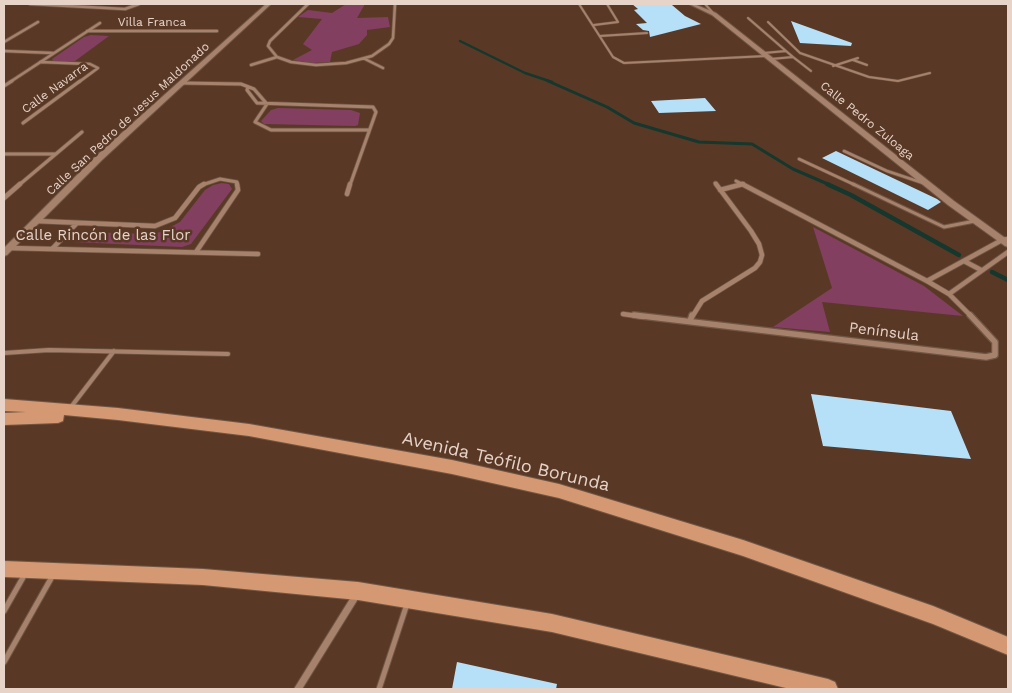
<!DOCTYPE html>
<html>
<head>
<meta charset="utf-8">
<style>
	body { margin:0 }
	#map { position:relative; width:1012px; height:693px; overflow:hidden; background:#593926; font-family:"Work Sans",sans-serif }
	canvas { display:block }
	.frame { position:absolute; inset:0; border:5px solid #e7d3c8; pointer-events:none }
</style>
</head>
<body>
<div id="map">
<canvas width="1012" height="693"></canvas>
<div class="frame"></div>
</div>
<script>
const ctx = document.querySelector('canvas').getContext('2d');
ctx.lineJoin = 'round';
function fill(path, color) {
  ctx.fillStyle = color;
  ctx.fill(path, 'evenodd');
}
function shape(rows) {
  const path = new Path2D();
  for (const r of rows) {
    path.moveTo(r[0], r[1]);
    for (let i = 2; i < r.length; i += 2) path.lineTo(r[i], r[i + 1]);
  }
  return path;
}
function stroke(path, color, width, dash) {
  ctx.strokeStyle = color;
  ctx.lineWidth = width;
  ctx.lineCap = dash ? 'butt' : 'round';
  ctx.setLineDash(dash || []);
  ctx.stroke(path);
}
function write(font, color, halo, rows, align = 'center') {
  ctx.font = font + ' "Work Sans",sans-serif';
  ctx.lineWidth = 5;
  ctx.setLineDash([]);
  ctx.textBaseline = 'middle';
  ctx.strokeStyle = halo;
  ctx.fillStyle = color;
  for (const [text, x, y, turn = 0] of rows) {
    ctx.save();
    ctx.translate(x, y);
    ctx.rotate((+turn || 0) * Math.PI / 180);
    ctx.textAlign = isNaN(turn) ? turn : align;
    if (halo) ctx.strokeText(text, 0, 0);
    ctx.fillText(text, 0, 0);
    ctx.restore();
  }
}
fill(shape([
	[346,4,365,4,357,18,388,17,390,27,367,30,367,35,359,44,332,52,330,62,312,63,293,60,312,50,303,44,322,19,298,17,308,10,332,13],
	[91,35,109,36,75,61,53,61,52,59,84,37],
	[278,108,351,110,360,113,358,125,355,126,264,124,261,121,271,110],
	[222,183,229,184,232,189,191,244,182,247,72,242,74,236,81,232,151,234,161,232,180,222,205,190,213,185],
	[813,227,924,286,963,316,822,302,830,332,773,327,832,288]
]), '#823f5f');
stroke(shape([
	[460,41,525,73,552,82]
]), '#15372d', 2.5);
stroke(shape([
	[548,81,607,107,634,123,699,142,752,144,793,169,830,185]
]), '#15372d', 3);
stroke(shape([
	[827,184,851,195,959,255],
	[992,272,1008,280]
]), '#15372d', 4.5);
fill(shape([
	[632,4,672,5,685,16,701,24,650,37,649,31,643,30,636,24,647,23,634,10,638,9],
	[791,21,852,43,851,46,800,43],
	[705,98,716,111,659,113,651,101],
	[836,151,937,199,941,202,928,210,822,158],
	[811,394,951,411,971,459,823,446],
	[457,662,557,684,556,689,452,689]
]), '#b6e0f8');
const laneFar4 = shape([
	[579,4,613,57,624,63,766,56],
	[705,4,714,14],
	[748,18,786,51],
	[768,22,800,53,869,77,898,81,930,73],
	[594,25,618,22,607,4],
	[600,36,647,33],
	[764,53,786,51,793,57],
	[771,59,793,57,811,71],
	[853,60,867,65],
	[833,66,858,58]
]);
const laneFar3 = shape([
	[844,151,887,171,923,183],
	[799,159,855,185]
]);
const laneFar2 = shape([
	[853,184,944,227,975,221]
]);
const laneFar1 = shape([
	[4,353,49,350,228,354],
	[71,407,114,351]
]);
const lane = shape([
	[4,611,25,574],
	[4,662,53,575],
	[379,689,407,604]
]);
const streetFar4 = shape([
	[30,4,125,9,139,4],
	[308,4,270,41,268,46,277,57,291,62,316,65,346,63,372,56,389,44,393,38,395,4],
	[87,31,217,31],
	[4,42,38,22],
	[4,51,53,53],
	[365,59,383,68],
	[40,62,90,64,98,68,79,82],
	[251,65,277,57],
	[10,82,100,23]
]);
const streetFar3 = shape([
	[181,83,241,84,254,89,267,104],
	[4,86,12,81],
	[248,87,247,90,257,103,373,107,376,112,350,185],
	[267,104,255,122,271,130,369,130],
	[23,123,80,81],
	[4,154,56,154],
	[736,181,744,185],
	[715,183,717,185],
	[19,185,82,132],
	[202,185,220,179,237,182,237,185],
	[738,185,744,184]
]);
const streetFar2 = shape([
	[742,184,927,281,949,294,972,317],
	[720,190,743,184],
	[347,194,350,184],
	[4,198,20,184],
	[36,221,155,226,175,218,199,187,204,184],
	[8,248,258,254],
	[52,249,77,223],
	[196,252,238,190,237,184],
	[964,261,981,270],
	[927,281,1002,240,1008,239],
	[949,294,1008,252],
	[623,314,644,317],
	[692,317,702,301,755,268,760,262,762,255,759,244,751,231,716,184]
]);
const streetFar1 = shape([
	[634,315,986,357,995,355,995,342,970,315],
	[690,321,692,315]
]);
const street = shape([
	[298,689,357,594]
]);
const secondary = shape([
	[266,4,271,4,102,160,7,255,4,256,4,248,96,156,266,4],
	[689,4,694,4,716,13,954,201,1008,240,1008,247,1005,246,948,205,712,15,689,4]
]);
const primary = shape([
	[4,399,118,408,249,424,452,460,559,484,743,540,933,606,1008,637,1008,655,933,624,743,556,559,498,452,474,249,436,118,420,64,415,63,421,58,423,4,425,4,413,26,412,4,411,4,399],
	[4,561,203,569,358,582,552,614,828,679,835,682,838,689,790,689,552,632,358,600,203,585,4,577,4,561]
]);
stroke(laneFar4, '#705644', 3);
stroke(laneFar3, '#705644', 4);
stroke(laneFar2, '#705644', 5);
stroke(laneFar1, '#705644', 5.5);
stroke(lane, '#705644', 7);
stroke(streetFar4, '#705644', 4);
stroke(streetFar3, '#705644', 4.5);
stroke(streetFar2, '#705644', 6);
stroke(streetFar1, '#705644', 8);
stroke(street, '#705644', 9);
stroke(secondary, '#705644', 2);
stroke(primary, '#705644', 2);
stroke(laneFar4, '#a6826c', 2);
stroke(laneFar3, '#a6826c', 2.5);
stroke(laneFar2, '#a6826c', 3);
stroke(laneFar1, '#a6826c', 4);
stroke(lane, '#a6826c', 5);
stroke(streetFar4, '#a6826c', 2.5);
stroke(streetFar3, '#a6826c', 3);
stroke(streetFar2, '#a6826c', 4.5);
stroke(streetFar1, '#a6826c', 5.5);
stroke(street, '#a6826c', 7);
fill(secondary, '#a6826c');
fill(primary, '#d49873');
write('12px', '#e7d3c8', '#593926', [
	["Villa Franca",152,22],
	["Calle Navarra",55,88,-36],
	["Calle San Pedro de Jesus Maldonado",128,119,-43],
	["Calle Pedro Zuloaga",867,121,39]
]);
write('15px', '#e7d3c8', '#593926', [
	["Calle Rincón de las Flor",103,236],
	["Península",884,332,7]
]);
write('18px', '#e7d3c8', '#593926', [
	["Avenida Teófilo Borunda",506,462,13]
]);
</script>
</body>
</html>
